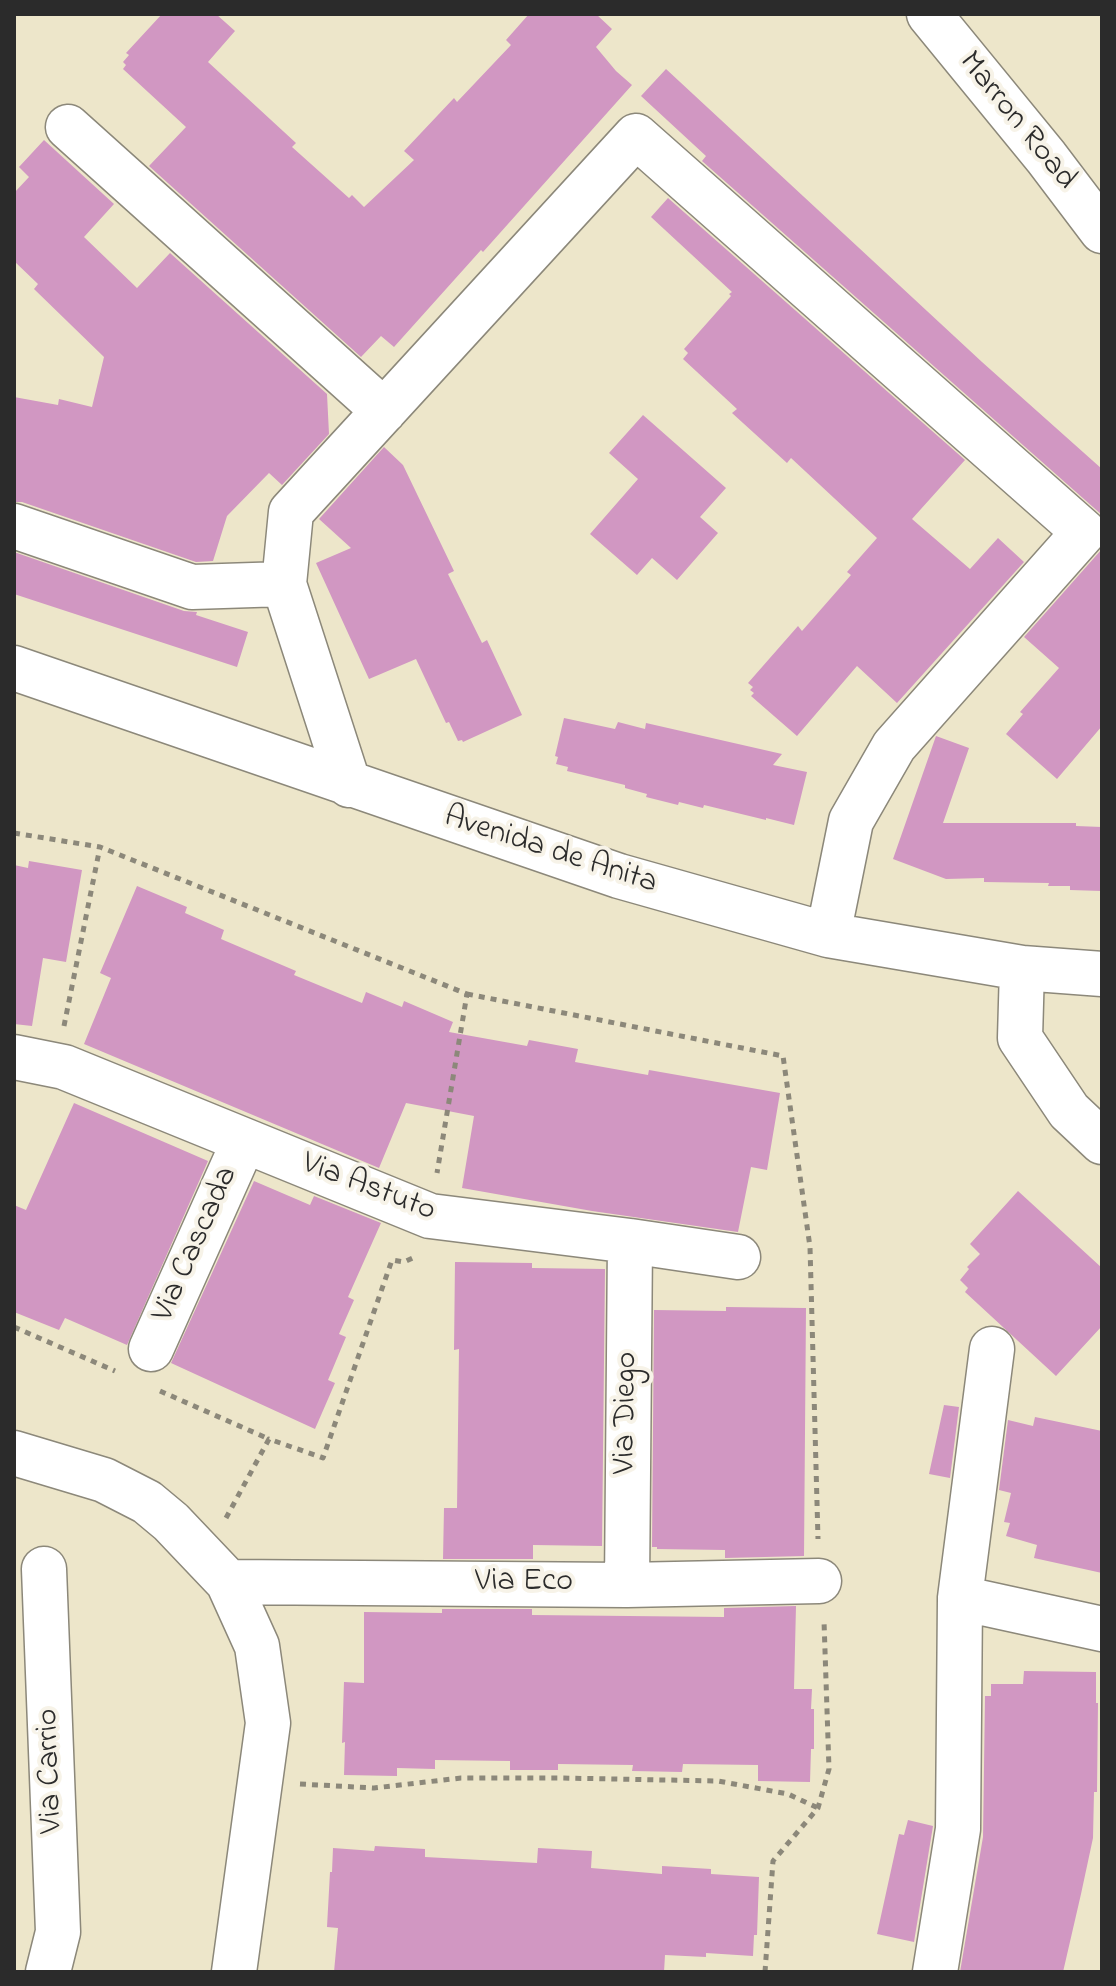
<!DOCTYPE html>
<html>
<head>
<meta charset="utf-8">
<style>
	body { margin:0 }
	#map { position:relative; width:1116px; height:1986px; overflow:hidden; background:#ede6ca; font-family:"Indie Flower",sans-serif }
	canvas { display:block }
	.frame { position:absolute; inset:0; border:16px solid #2b2b2b; pointer-events:none }
</style>
</head>
<body>
<div id="map">
<canvas width="1116" height="1986"></canvas>
<div class="frame"></div>
</div>
<script>
const ctx = document.querySelector('canvas').getContext('2d');
ctx.lineJoin = 'round';
function fill(path, color) {
  ctx.fillStyle = color;
  ctx.fill(path, 'evenodd');
}
function shape(rows) {
  const path = new Path2D();
  for (const r of rows) {
    path.moveTo(r[0], r[1]);
    for (let i = 2; i < r.length; i += 2) path.lineTo(r[i], r[i + 1]);
  }
  return path;
}
function stroke(path, color, width, dash) {
  ctx.strokeStyle = color;
  ctx.lineWidth = width;
  ctx.lineCap = dash ? 'butt' : 'round';
  ctx.setLineDash(dash || []);
  ctx.stroke(path);
}
function write(font, color, halo, rows, align = 'center') {
  ctx.font = font + ' "Indie Flower",sans-serif';
  ctx.lineWidth = 8;
  ctx.setLineDash([]);
  ctx.textBaseline = 'middle';
  ctx.strokeStyle = halo;
  ctx.fillStyle = color;
  for (const [text, x, y, turn = 0] of rows) {
    ctx.save();
    ctx.translate(x, y);
    ctx.rotate((+turn || 0) * Math.PI / 180);
    ctx.textAlign = isNaN(turn) ? turn : align;
    if (halo) ctx.strokeText(text, 0, 0);
    ctx.fillText(text, 0, 0);
    ctx.restore();
  }
}
fill(shape([
	[162,14,216,14,235,31,208,62,296,143,292,147,349,198,352,195,364,207,414,160,404,151,454,98,457,102,511,45,506,40,529,14,596,14,612,29,596,47,616,71,632,85,483,252,481,250,394,347,381,336,361,357,149,166,186,127,123,69,126,65,123,62,129,55,126,53],
	[666,69,982,362,1102,469,1102,515,702,161,706,156,641,96],
	[44,140,114,204,84,237,137,288,170,253,327,394,329,434,282,485,269,473,227,516,213,561,196,562,22,502,14,502,14,397,58,405,59,399,92,407,104,357,34,289,38,284,14,261,14,193,29,177,19,167],
	[668,198,965,460,912,519,970,569,998,538,1024,562,897,703,857,666,797,736,751,696,754,693,750,690,753,687,748,683,798,626,802,631,851,575,847,572,877,538,791,458,787,463,732,413,737,409,683,359,688,353,684,349,731,296,729,294,732,292,651,217],
	[643,415,726,488,700,517,718,533,677,580,652,558,637,575,590,534,638,479,609,453],
	[384,447,403,465,454,571,448,574,482,643,487,640,522,715,463,742,462,740,458,741,449,722,446,723,416,659,369,679,316,563,351,548,319,519],
	[1102,549,1102,726,1057,779,1006,734,1023,714,1020,712,1059,668,1024,637],
	[14,552,184,611,197,612,196,615,248,632,237,667,14,594],
	[564,718,615,729,618,722,645,729,646,723,782,754,773,765,807,772,794,825,766,818,766,820,704,805,703,808,679,802,678,805,646,797,647,794,625,788,625,785,567,771,568,767,556,764,558,757,555,756],
	[936,736,969,748,943,823,1076,823,1076,826,1102,827,1102,891,1070,890,1070,886,1048,886,1049,883,984,882,984,878,946,879,893,859],
	[29,861,82,870,66,962,43,958,32,1026,14,1024,14,865,28,868],
	[137,886,187,907,185,913,224,930,221,939,296,971,294,975,362,1003,366,992,402,1007,404,1001,453,1022,449,1032,527,1046,529,1040,578,1049,575,1062,648,1075,649,1070,780,1093,767,1170,751,1167,738,1232,592,1211,462,1188,474,1116,406,1103,379,1168,84,1044,111,978,100,973],
	[74,1103,208,1161,127,1345,65,1318,59,1330,14,1312,14,1205,26,1210],
	[254,1181,310,1205,314,1196,381,1223,348,1297,354,1300,339,1334,346,1337,328,1380,335,1383,315,1429,171,1363],
	[1018,1191,1102,1268,1102,1326,1056,1376,965,1292,968,1288,960,1280,969,1269,967,1267,980,1254,970,1244],
	[455,1262,532,1263,532,1268,605,1269,602,1546,533,1545,533,1559,443,1559,444,1508,457,1508,459,1349,454,1350],
	[726,1307,806,1308,804,1556,725,1558,725,1550,657,1549,657,1547,652,1547,654,1310,726,1311],
	[944,1405,959,1407,950,1478,929,1474],
	[1035,1417,1102,1431,1102,1573,1034,1558,1037,1545,1006,1536,1010,1523,1004,1522,1011,1493,999,1490,1008,1420,1033,1426],
	[796,1606,794,1689,812,1689,811,1709,814,1709,814,1749,811,1749,810,1782,758,1781,758,1765,683,1764,682,1772,632,1771,633,1765,558,1764,558,1770,510,1770,510,1761,435,1760,435,1769,397,1768,397,1776,344,1775,345,1742,342,1743,344,1682,364,1683,364,1612,442,1613,442,1609,532,1609,532,1615,724,1617,724,1608],
	[1024,1671,1096,1672,1096,1703,1098,1703,1097,1792,1094,1792,1093,1838,1081,1894,1063,1972,960,1972,983,1837,985,1696,991,1696,991,1684,1023,1684],
	[908,1820,933,1826,914,1942,877,1934,899,1834,904,1835],
	[375,1846,425,1849,425,1857,537,1863,538,1848,592,1851,591,1868,662,1874,662,1866,711,1869,711,1874,759,1877,757,1935,754,1935,753,1956,706,1953,706,1957,665,1955,664,1972,334,1972,338,1928,327,1927,330,1872,332,1872,333,1848,374,1851]
]), '#d197c2');
const minor = shape([
	[929,14,1046,157,1102,231],
	[68,127,384,411],
	[14,526,192,587,284,584],
	[14,668,619,876,828,935,1022,968,1102,974],
	[349,785,284,584,291,512,636,136,1084,532,894,746,851,821,828,935],
	[1022,968,1020,1038,1069,1111,1102,1142],
	[14,1057,64,1067,430,1216,630,1241,738,1257],
	[151,1349,244,1141],
	[14,1453,104,1480,147,1502,171,1522,228,1582,257,1646,268,1723,234,1972],
	[44,1569,58,1932,48,1972],
	[228,1582,627,1585,819,1581],
	[627,1585,630,1241],
	[960,1598,1102,1629],
	[935,1972,958,1829,960,1598,992,1349]
]);
stroke(minor, '#8c887a', 47);
stroke(shape([
	[14,833,100,847,467,994,437,1173],
	[467,994,783,1056,810,1247,818,1539],
	[64,1026,100,847],
	[14,1327,115,1371],
	[160,1391,269,1439],
	[226,1518,269,1439,323,1458,392,1260,404,1262,417,1256],
	[300,1784,374,1788,461,1778,561,1778,718,1781,788,1794,818,1808],
	[765,1972,773,1861,818,1808,829,1769,824,1621]
]), '#8c887a', 5, [6, 6]);
stroke(minor, '#fff', 44);
write('32px', '#2b2b2b', '#f7f3e8', [
	["Marron Road",1016,122,51],
	["Avenida de Anita",550,852,18],
	["Via Astuto",368,1189,21],
	["Via Cascada",197,1245,-66],
	["Via Diego",628,1413,-89],
	["Via Eco",524,1584],
	["Via Carrio",52,1771,-92]
]);
</script>
</body>
</html>
